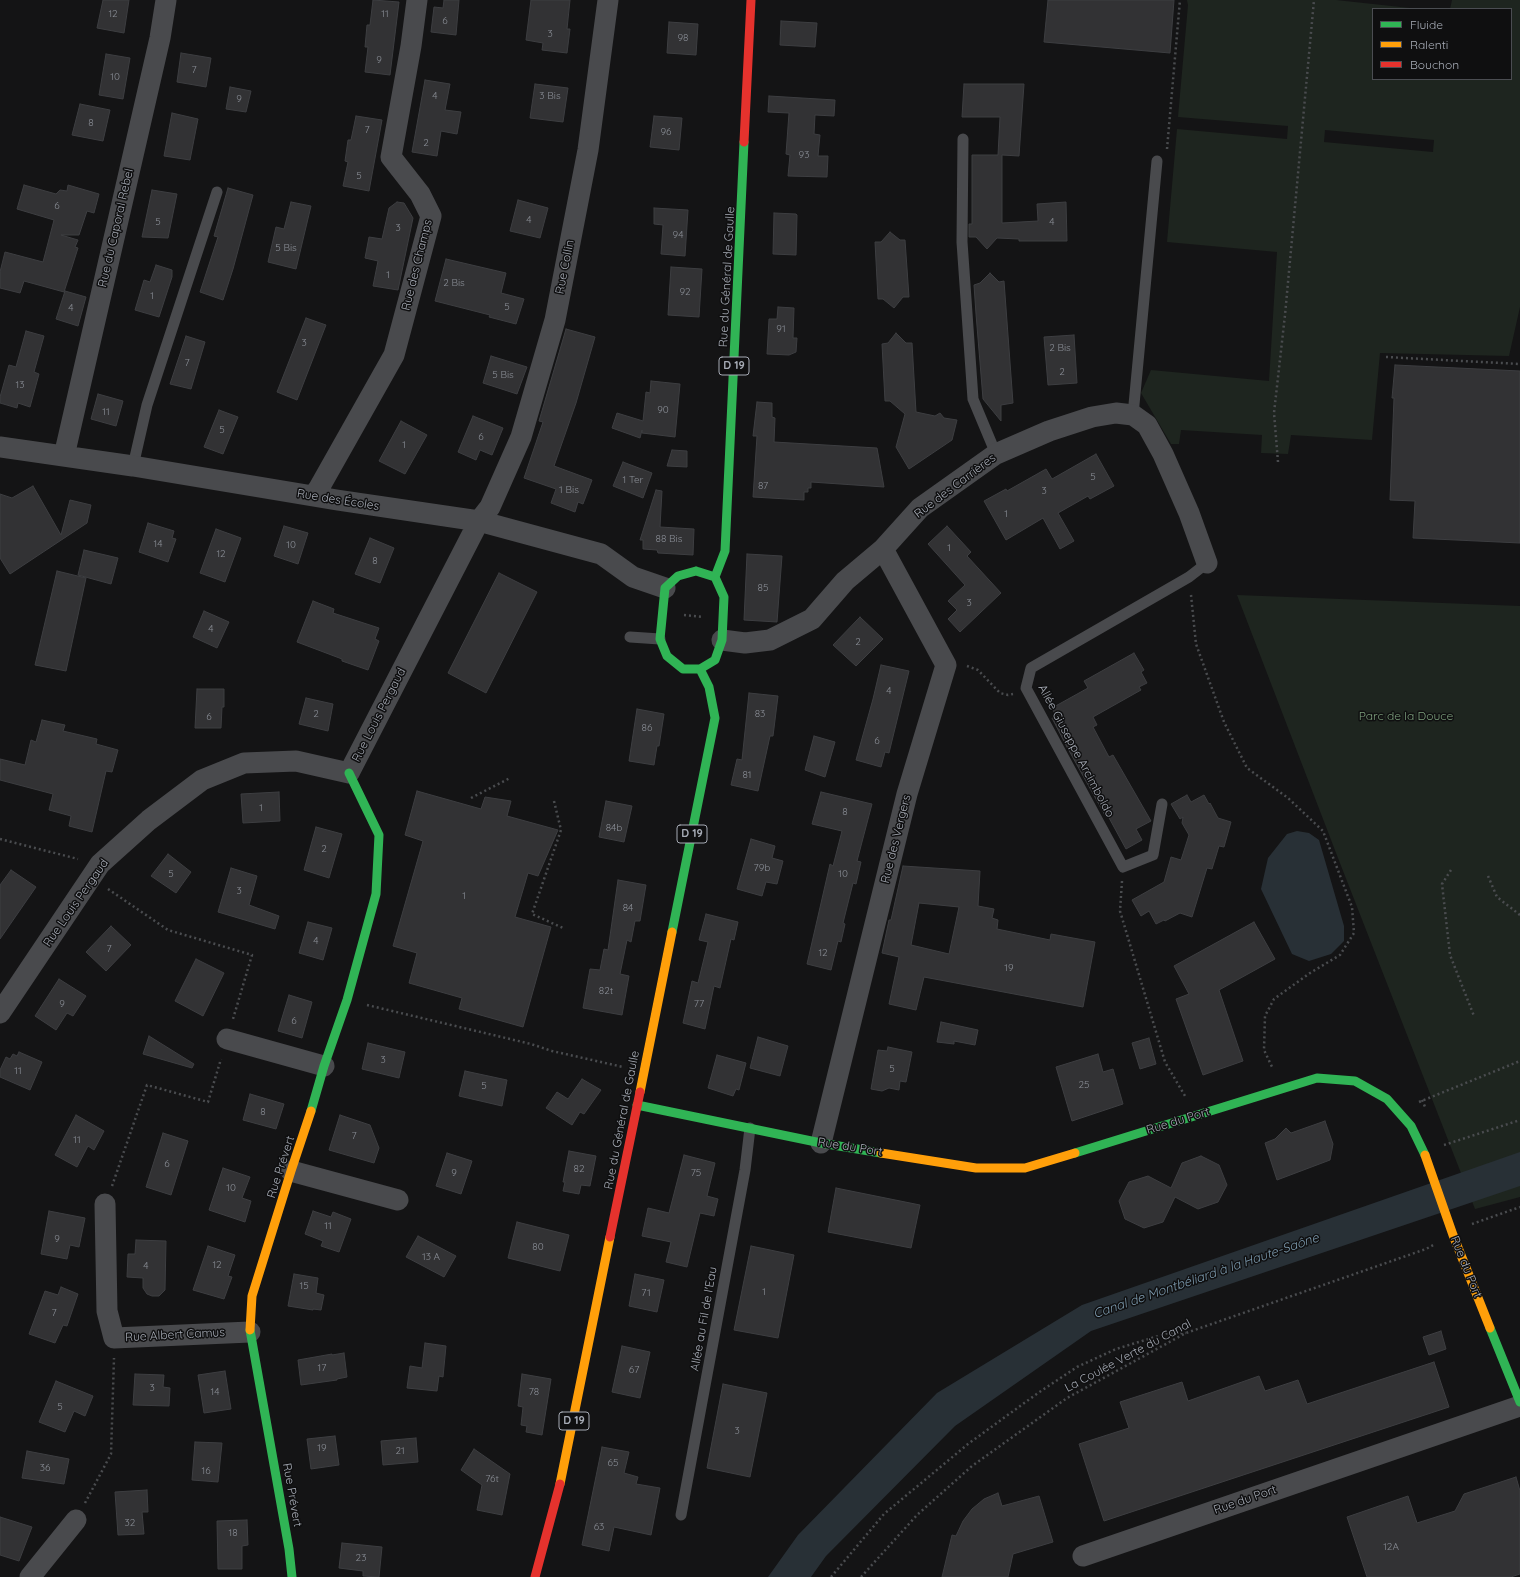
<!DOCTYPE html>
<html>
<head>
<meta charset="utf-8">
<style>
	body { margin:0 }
	#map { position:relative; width:1520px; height:1577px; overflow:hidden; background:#141415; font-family:Quicksand,sans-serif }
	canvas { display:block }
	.legend { position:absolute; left:1372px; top:8px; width:140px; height:72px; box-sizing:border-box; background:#0f0f10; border:1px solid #4b4d52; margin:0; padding:5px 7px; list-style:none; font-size:12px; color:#a6abb5 }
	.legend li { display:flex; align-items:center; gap:8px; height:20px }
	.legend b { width:20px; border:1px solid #4b4d52 }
</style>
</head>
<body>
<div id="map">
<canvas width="1520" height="1577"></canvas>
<ul class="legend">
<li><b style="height:5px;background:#30b455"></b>Fluide</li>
<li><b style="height:5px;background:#ff9f0a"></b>Ralenti</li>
<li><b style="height:5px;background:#e5322d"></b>Bouchon</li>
</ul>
</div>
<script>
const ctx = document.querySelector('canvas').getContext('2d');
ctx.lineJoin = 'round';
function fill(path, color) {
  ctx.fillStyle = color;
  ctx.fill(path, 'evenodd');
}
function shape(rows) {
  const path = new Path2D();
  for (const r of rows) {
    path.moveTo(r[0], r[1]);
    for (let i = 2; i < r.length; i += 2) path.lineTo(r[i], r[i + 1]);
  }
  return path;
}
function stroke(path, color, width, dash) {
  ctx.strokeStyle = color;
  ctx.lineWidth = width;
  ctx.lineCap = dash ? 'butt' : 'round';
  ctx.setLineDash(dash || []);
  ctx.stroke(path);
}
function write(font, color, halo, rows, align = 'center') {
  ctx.font = font + ' Quicksand,sans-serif';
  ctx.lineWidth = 3;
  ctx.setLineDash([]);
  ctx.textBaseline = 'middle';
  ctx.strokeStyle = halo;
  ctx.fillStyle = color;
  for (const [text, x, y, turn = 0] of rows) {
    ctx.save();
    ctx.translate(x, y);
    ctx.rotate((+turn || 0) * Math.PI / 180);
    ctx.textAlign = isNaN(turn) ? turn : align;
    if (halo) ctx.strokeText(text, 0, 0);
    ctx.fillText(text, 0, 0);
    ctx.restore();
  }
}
fill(shape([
	[1187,0,1336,0,1419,9,1373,9,1373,79,1511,79,1511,9,1450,9,1452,0,1520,0,1520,307,1509,356,1380,353,1372,440,1291,435,1288,454,1261,453,1262,435,1181,430,1179,444,1171,444,1141,393,1151,370,1269,381,1277,252,1167,242,1177,129,1287,139,1288,126,1178,117,1188,5],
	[1325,130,1434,140,1433,152,1324,142],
	[1237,595,1520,606,1520,1197,1475,1209,1338,858]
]), '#1e251f');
fill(shape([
	[1297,831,1309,833,1319,840,1344,926,1344,941,1331,954,1309,961,1292,954,1261,889,1268,858,1287,834],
	[1520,1152,1520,1186,1091,1331,955,1426,826,1556,811,1577,768,1577,798,1535,937,1393,1082,1305]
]), '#283036');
const building = shape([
	[103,0,129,0,124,33,97,28,103,0],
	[373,0,399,2,390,75,365,72,368,47,365,47,367,25,370,25,373,0],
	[444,0,459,0,456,35,431,32,434,7,443,8,444,0],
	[531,0,570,0,567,29,570,29,567,53,542,50,543,43,526,40,531,0],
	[1048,0,1174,0,1170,53,1044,42,1048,0],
	[781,21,817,23,815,47,780,45,781,21],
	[669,22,698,24,696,55,667,53,669,22],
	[181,53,211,58,206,87,177,82,181,53],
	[106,54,130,58,123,99,99,95,106,54],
	[425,80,450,84,445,110,461,112,457,134,441,131,437,156,412,152,425,80],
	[535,84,568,88,563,122,530,118,535,84],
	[964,84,1024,84,1019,156,1002,155,1002,223,1038,221,1037,204,1066,202,1067,241,1019,241,1019,239,997,238,987,249,976,237,969,237,969,224,972,224,972,155,998,155,1000,117,962,117,964,84],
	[230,87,251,91,246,112,226,109,230,87],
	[769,96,835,100,834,116,815,115,814,134,820,135,818,156,828,156,827,177,788,176,790,155,786,154,789,113,768,112,769,96],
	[80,104,110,110,103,141,72,135,80,104],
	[172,113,198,119,190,160,164,156,172,113],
	[356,116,382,120,369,191,343,186,348,162,345,161,348,140,351,140,356,116],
	[654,116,682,118,679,150,650,147,654,116],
	[24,185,56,194,60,190,67,191,68,185,99,194,94,213,87,211,79,235,61,235,78,240,75,247,78,248,64,292,24,281,20,293,0,288,0,272,5,252,43,262,54,220,17,209,24,185],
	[228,188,253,195,233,269,223,300,200,292,218,237,214,236,228,188],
	[152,190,177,194,168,238,142,237,152,190],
	[518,200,548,208,540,238,510,231,518,200],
	[291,202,311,206,296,269,268,262,276,227,284,229,291,202],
	[397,202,404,203,413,218,398,290,373,286,378,261,365,258,369,237,382,239,389,208,397,202],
	[654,208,688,210,685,256,661,254,663,225,654,224,654,208],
	[774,213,796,214,797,215,796,255,773,254,774,213],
	[890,232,900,240,905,240,909,297,903,297,894,308,883,299,878,299,875,242,881,242,890,232],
	[446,259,506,273,501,293,524,299,516,324,489,317,490,315,435,301,446,259],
	[156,265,172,270,172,277,159,317,135,310,144,280,150,282,156,265],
	[671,267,702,269,699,317,668,315,671,267],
	[990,273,999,282,1004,281,1013,403,1001,405,1001,421,983,399,976,314,974,285,980,283,990,273],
	[65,291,86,297,78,326,56,319,65,291],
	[778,307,794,308,793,338,797,338,796,352,789,355,767,354,769,319,777,319,778,307],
	[306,318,326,325,297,400,277,392,306,318],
	[566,329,595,337,576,403,554,466,592,480,583,504,578,502,575,512,551,503,556,489,524,478,543,422,539,421,566,329],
	[26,331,44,336,34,372,39,374,30,407,18,403,17,408,0,403,0,397,9,365,16,367,26,331],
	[896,333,906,343,912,343,916,412,935,416,940,413,944,418,957,420,952,440,909,469,896,447,905,414,890,401,885,401,882,344,888,343,896,333],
	[1074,335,1077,383,1048,385,1044,337,1074,335],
	[186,336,205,342,191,389,170,384,186,336],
	[491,356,527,367,517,394,483,383,491,356],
	[1395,365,1520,371,1520,543,1413,538,1415,501,1390,500,1394,398,1392,398,1395,365],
	[651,381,680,384,675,437,642,433,642,430,640,438,612,428,617,413,643,421,646,392,650,393,651,381],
	[98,394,123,401,116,426,91,419,98,394],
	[757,402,772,403,772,417,775,418,774,442,877,448,884,487,811,482,811,488,808,488,808,492,804,492,804,500,753,497,757,436,753,436,757,402],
	[219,410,238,417,223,454,204,447,219,410],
	[473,416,503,428,492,455,480,450,476,460,458,452,473,416],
	[401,421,427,435,405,474,379,461,401,421],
	[672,450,687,451,687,467,667,466,672,450],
	[1096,454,1114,486,1090,499,1088,496,1058,513,1074,541,1060,549,1043,518,1006,540,984,501,1006,489,1007,491,1046,469,1052,479,1096,454],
	[623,462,652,473,643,498,613,486,623,462],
	[33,486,61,535,70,500,91,505,87,523,10,574,0,558,0,494,12,498,33,486],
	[656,490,662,491,660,527,694,529,693,555,658,553,657,550,643,549,643,540,640,540,656,490],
	[148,523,174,531,172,538,176,539,168,562,139,552,148,523],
	[284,526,308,533,298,564,274,556,284,526],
	[947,526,971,552,967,556,1001,593,960,632,948,619,957,610,948,601,965,585,928,544,947,526],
	[216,529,241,538,225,582,200,573,216,529],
	[370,538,394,548,380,583,355,574,370,538],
	[84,550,118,558,111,584,78,575,84,550],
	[747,554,782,556,777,622,744,620,747,554],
	[57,571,86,578,66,671,35,665,57,571],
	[499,573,537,592,486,693,448,673,499,573],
	[313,601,334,609,333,613,379,628,375,639,379,641,368,670,342,661,342,659,297,642,313,601],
	[204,611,229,622,217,648,193,637,204,611],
	[860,617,883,639,856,666,833,645,860,617],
	[1134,653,1144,670,1141,672,1147,683,1139,687,1141,690,1093,717,1097,725,1093,727,1109,757,1113,755,1151,821,1136,829,1142,840,1126,849,1108,816,1106,817,1067,747,1052,718,1056,716,1052,708,1088,688,1084,681,1134,653],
	[881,665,909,671,889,753,885,752,881,767,856,760,873,699,881,665],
	[197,689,224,689,224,707,222,707,221,728,195,728,197,689],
	[749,693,778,696,773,736,770,736,758,791,731,785,737,759,742,760,749,693],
	[306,698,333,704,328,731,299,724,306,698],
	[637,709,664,714,659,746,657,746,654,765,629,761,637,709],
	[42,720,65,725,63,731,97,739,96,744,118,750,112,772,106,771,92,832,69,826,71,816,49,810,53,794,0,780,0,759,25,765,31,740,36,742,42,720],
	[814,736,835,742,825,777,805,770,814,736],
	[417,791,481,809,485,797,511,801,507,816,558,830,538,876,528,873,515,917,551,927,523,1027,459,1009,462,998,409,983,417,953,393,946,423,841,405,835,417,791],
	[279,792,280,821,243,823,241,794,279,792],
	[821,792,872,804,857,861,861,862,856,884,853,883,843,923,845,924,841,942,838,941,831,970,807,964,830,864,833,866,842,831,812,824,821,792],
	[1187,795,1191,802,1204,795,1209,804,1210,803,1218,818,1231,822,1224,847,1219,846,1212,869,1207,868,1192,917,1180,913,1165,921,1164,920,1156,924,1149,911,1141,916,1132,900,1164,882,1171,857,1181,860,1189,835,1182,823,1183,817,1180,819,1171,804,1187,795],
	[606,801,632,806,624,842,599,837,606,801],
	[316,827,342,834,329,878,304,870,316,827],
	[751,839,775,846,772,858,783,861,777,884,766,882,762,896,737,889,751,839],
	[168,854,191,872,176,893,151,876,168,854],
	[903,866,980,871,978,906,994,909,992,918,998,920,997,929,1050,940,1051,934,1095,942,1083,1007,924,977,916,1010,889,1004,899,957,882,953,889,920,891,920,903,866],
	[919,903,959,907,949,954,911,945,919,903],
	[231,868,257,876,249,905,279,916,275,929,218,912,231,868],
	[11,870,36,887,0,939,0,885,11,870],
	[618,880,646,885,640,921,635,921,631,942,627,940,620,974,629,976,622,1015,583,1008,590,969,600,970,604,949,608,950,618,880],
	[706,914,738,922,734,940,731,939,720,988,714,986,705,1029,683,1023,692,981,698,983,708,942,699,940,706,914],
	[308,922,332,928,323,960,299,953,308,922],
	[1254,922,1275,959,1219,990,1243,1061,1203,1075,1176,999,1189,994,1174,966,1254,922],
	[111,926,131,945,106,971,86,952,111,926],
	[196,959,224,973,203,1016,175,1001,196,959],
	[59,979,86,996,73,1016,67,1013,56,1030,35,1016,59,979],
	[289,995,312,1002,302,1038,278,1031,289,995],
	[941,1022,978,1030,975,1045,954,1041,954,1044,937,1042,941,1022],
	[149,1036,194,1064,192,1068,143,1054,149,1036],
	[758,1037,788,1046,780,1076,750,1068,758,1037],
	[1149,1038,1156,1064,1140,1069,1132,1043,1149,1038],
	[368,1043,405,1052,399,1078,362,1069,368,1043],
	[888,1047,912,1052,906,1082,900,1081,899,1090,889,1088,882,1091,871,1089,878,1050,887,1051,888,1047],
	[19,1052,42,1062,30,1090,0,1077,0,1070,6,1057,10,1059,13,1054,17,1056,19,1052],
	[1098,1054,1103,1072,1113,1069,1123,1104,1072,1121,1056,1067,1098,1054],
	[717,1055,746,1063,739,1090,736,1089,733,1096,708,1088,717,1055],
	[465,1071,507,1080,502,1106,459,1096,465,1071],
	[582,1079,601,1090,584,1114,580,1112,572,1125,546,1108,557,1092,568,1099,582,1079],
	[250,1094,284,1104,276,1129,243,1120,250,1094],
	[76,1115,104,1131,94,1150,88,1146,77,1167,55,1155,76,1115],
	[340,1115,370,1125,379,1148,374,1163,329,1150,340,1115],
	[1325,1121,1333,1144,1330,1160,1277,1180,1265,1143,1275,1139,1286,1128,1291,1133,1325,1121],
	[163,1133,188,1141,171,1195,146,1187,163,1133],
	[569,1151,596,1156,590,1186,581,1185,579,1194,563,1191,565,1182,563,1182,569,1151],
	[447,1153,472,1161,461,1194,436,1186,447,1153],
	[684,1155,715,1163,707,1196,718,1199,714,1216,700,1213,687,1267,666,1262,671,1242,642,1236,648,1208,669,1213,684,1155],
	[1201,1156,1219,1165,1227,1185,1218,1202,1198,1209,1175,1197,1163,1222,1144,1228,1125,1219,1119,1201,1129,1182,1148,1176,1171,1188,1182,1163,1201,1156],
	[223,1168,250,1177,242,1198,251,1201,245,1222,209,1210,223,1168],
	[836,1188,920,1205,911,1248,828,1232,836,1188],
	[49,1211,85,1218,79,1247,70,1245,67,1259,41,1254,49,1211],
	[313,1211,331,1217,333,1212,351,1219,339,1252,321,1246,323,1241,305,1234,313,1211],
	[517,1222,569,1235,560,1271,508,1258,517,1222],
	[418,1236,456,1256,444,1277,406,1257,418,1236],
	[136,1240,166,1241,165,1290,159,1296,152,1296,147,1294,143,1288,143,1278,127,1277,128,1254,135,1254,136,1240],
	[208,1246,235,1255,228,1276,232,1277,224,1299,193,1290,208,1246],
	[751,1246,794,1255,778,1338,734,1330,751,1246],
	[294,1274,318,1278,316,1293,324,1295,321,1310,313,1309,313,1310,288,1306,294,1274],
	[635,1274,664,1280,657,1312,629,1306,635,1274],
	[61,1287,78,1294,67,1326,63,1325,55,1343,29,1334,45,1291,58,1295,61,1287],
	[1441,1331,1446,1349,1429,1355,1423,1337,1441,1331],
	[425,1343,446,1346,443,1377,439,1376,437,1391,407,1388,410,1366,422,1368,425,1343],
	[622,1346,650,1352,640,1398,612,1392,622,1346],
	[344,1353,347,1377,337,1379,337,1380,301,1385,298,1360,332,1354,332,1355,344,1353],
	[1434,1362,1449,1407,1104,1521,1079,1444,1129,1428,1120,1402,1182,1382,1188,1401,1259,1376,1265,1391,1298,1380,1307,1404,1434,1362],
	[225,1371,231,1409,204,1413,198,1375,225,1371],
	[135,1374,164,1375,163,1387,170,1388,169,1406,133,1405,135,1374],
	[522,1374,551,1379,542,1435,526,1432,527,1426,521,1425,523,1407,518,1406,522,1374],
	[56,1381,93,1396,85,1416,74,1411,65,1432,39,1422,56,1381],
	[723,1384,767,1393,750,1477,707,1468,723,1384],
	[335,1436,339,1465,311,1469,307,1439,335,1436],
	[416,1438,418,1462,383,1465,381,1441,416,1438],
	[195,1442,222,1443,218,1482,192,1480,195,1442],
	[602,1447,629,1452,624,1473,638,1477,636,1484,660,1488,651,1535,614,1527,609,1551,582,1545,602,1447],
	[474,1449,510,1474,502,1515,477,1510,482,1485,461,1470,474,1449],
	[27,1451,69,1459,64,1484,22,1478,27,1451],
	[1516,1477,1520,1491,1520,1574,1511,1577,1367,1577,1347,1517,1408,1496,1417,1523,1455,1511,1464,1494,1516,1477],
	[147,1490,148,1512,142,1512,144,1534,118,1535,115,1492,147,1490],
	[998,1493,1002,1506,1039,1496,1053,1542,1013,1554,1008,1577,942,1577,952,1535,956,1536,963,1521,972,1509,984,1499,998,1493],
	[0,1517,32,1527,19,1561,0,1555,0,1517],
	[247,1520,248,1545,242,1546,242,1569,218,1569,217,1521,247,1520],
	[342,1543,382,1547,379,1577,363,1576,363,1571,339,1568,342,1543]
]);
fill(building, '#323234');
stroke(building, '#3d3e41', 1);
stroke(shape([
	[1167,149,1180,0],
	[1386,357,1520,364],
	[1278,462,1274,413,1285,315,1314,0],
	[1191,595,1196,644,1224,722,1247,768,1288,798,1323,831,1352,907,1354,933,1340,955,1310,973,1274,999,1265,1016,1264,1050,1273,1069],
	[684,615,703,617],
	[967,666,978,670,1000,693,1008,695,1013,694],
	[471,798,510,778],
	[554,801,561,830,532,914,563,928],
	[0,839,78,859],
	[1451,870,1442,884,1450,955,1474,1016],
	[1488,876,1497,897,1520,915],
	[1122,881,1120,911,1165,1062,1185,1096],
	[108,889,168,930,252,955,233,1019],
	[367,1005,531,1044,552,1051,623,1067],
	[1422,1100,1426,1109],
	[1419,1102,1520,1061],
	[1444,1145,1520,1120],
	[112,1186,147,1085,208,1102,221,1059],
	[1472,1224,1520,1207],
	[85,1503,111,1454,114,1358],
	[831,1577,884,1514,968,1444,1038,1393,1077,1367,1116,1349,1168,1333,1186,1333],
	[861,1577,917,1515,972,1466,1067,1398,1186,1333,1426,1249,1435,1244]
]), '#4a4c4f', 2.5, [2, 3]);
stroke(shape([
	[963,139,962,242,973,399,996,454],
	[1133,415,1157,161],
	[133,466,147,405,217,192],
	[630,637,660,639],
	[1162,804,1153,855,1123,867,1026,688,1031,668,1189,577,1207,563],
	[681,1515,745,1170,750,1128]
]), '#494a4d', 11);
stroke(shape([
	[0,447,133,466,337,500,479,521,601,554,633,577,665,588],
	[64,456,160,38,166,0],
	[313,496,319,488,394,355,431,216,420,194,391,157,411,46,417,0],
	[722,640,745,643,770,640,812,619,845,581,883,549,920,508,996,454,1049,431,1092,417,1116,413,1133,415,1147,425,1163,454,1189,513,1207,563],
	[0,1013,100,864,149,820,202,780,244,763,296,761,349,773,479,521,490,507,521,437,555,320,588,150,608,0],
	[227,1039,324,1066],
	[821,1143,907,794,946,665,883,549],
	[291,1171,398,1200],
	[105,1204,107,1311,114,1338,250,1332],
	[1083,1556,1520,1406],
	[30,1577,76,1520]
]), '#494a4d', 21);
stroke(shape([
	[696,571,715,577,724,597,722,640,715,660,700,669,683,669,667,656,660,639,665,588,678,576,696,571],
	[715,577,725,551,744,142],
	[672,932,715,718,709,687,700,669],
	[637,1105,821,1143,881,1153],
	[311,1111,324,1066,347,1000,376,894,379,835,349,773],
	[1075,1153,1317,1078,1355,1081,1387,1099,1411,1126,1425,1155],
	[1490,1328,1520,1402],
	[250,1330,289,1549,292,1577]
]), '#30b455', 9);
stroke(shape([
	[640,1092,672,932],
	[881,1153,976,1168,1025,1168,1075,1153],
	[1425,1155,1453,1235,1490,1328],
	[250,1330,252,1296,291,1171,311,1111],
	[560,1484,610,1237]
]), '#ff9f0a', 9);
stroke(shape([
	[744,142,751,0],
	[610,1237,640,1092],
	[535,1577,560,1484]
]), '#e5322d', 9);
write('10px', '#898d95', null, [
	["12",113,14],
	["11",385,14],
	["6",445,21],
	["3",550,34],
	["98",683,38],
	["9",379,60],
	["7",194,70],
	["10",115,77],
	["4",435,96],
	["3 Bis",550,96],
	["9",239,99],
	["8",91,123],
	["7",367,130],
	["96",666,132],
	["2",426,143],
	["93",804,155],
	["5",359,176],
	["6",57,206],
	["4",529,220],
	["5",158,222],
	["4",1052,222],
	["3",398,228],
	["94",678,235],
	["5 Bis",286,248],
	["1",388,275],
	["2 Bis",454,283],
	["92",685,292],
	["1",152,296],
	["5",507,307],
	["4",71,308],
	["91",781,329],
	["3",304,343],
	["2 Bis",1060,348],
	["7",187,363],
	["2",1062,372],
	["5 Bis",503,375],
	["13",20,385],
	["90",663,410],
	["11",106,412],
	["5",222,430],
	["6",481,437],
	["1",404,445],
	["5",1093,477],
	["1 Ter",633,480],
	["87",763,486],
	["1 Bis",569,490],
	["3",1044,491],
	["1",1006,514],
	["88 Bis",669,539],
	["14",158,544],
	["10",291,545],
	["1",949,548],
	["12",221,554],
	["8",375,561],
	["85",763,588],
	["3",969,603],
	["4",211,629],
	["2",858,642],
	["4",889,691],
	["2",316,714],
	["83",760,714],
	["6",209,717],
	["86",647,728],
	["6",877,741],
	["81",747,775],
	["1",261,808],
	["8",845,812],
	["84b",614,828],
	["2",324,849],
	["79b",762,868],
	["5",171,874],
	["10",843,874],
	["3",239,891],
	["1",464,896],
	["84",628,908],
	["4",316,941],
	["7",109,949],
	["12",823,953],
	["19",1009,968],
	["82t",606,991],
	["9",62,1004],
	["77",699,1004],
	["6",294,1021],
	["3",383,1060],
	["5",892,1069],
	["11",18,1071],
	["25",1084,1085],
	["5",484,1086],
	["8",263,1112],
	["7",354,1136],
	["11",77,1140],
	["6",167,1164],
	["82",579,1169],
	["9",454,1173],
	["75",696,1173],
	["10",231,1188],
	["11",328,1226],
	["9",57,1239],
	["80",538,1247],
	["13 A",431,1257],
	["12",217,1265],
	["4",146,1266],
	["15",304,1286],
	["1",764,1292],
	["71",646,1293],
	["7",54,1313],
	["17",322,1368],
	["67",634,1370],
	["3",152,1388],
	["14",215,1392],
	["78",534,1392],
	["5",60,1407],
	["3",737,1431],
	["19",322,1448],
	["21",400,1451],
	["65",613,1463],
	["36",45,1468],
	["16",206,1471],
	["76t",492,1479],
	["32",130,1523],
	["63",599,1527],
	["18",233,1533],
	["12A",1391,1547],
	["23",361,1558]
]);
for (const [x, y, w] of [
	[734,366,30],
	[692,834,30],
	[574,1421,30]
]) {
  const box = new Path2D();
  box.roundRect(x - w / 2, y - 9, w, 18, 3);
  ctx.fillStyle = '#0f0f10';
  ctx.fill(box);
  stroke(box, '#a6abb5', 1);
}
write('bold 11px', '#a6abb5', null, [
	["D 19",734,366],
	["D 19",692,834],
	["D 19",574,1421]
]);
write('12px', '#a6abb5', '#0f0f10', [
	["Rue du Caporal Rebel",116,228,-77],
	["Rue des Champs",417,265,-76],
	["Rue Collin",565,267,-79],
	["Rue du Général de Gaulle",727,277,-87],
	["Rue des Carrières",955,486,-37],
	["Rue des Écoles",338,500,9],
	["Rue Louis Pergaud",379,715,-63],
	["Allée Giuseppe Arcimboldo",1076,751,62],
	["Rue des Vergers",896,839,-76],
	["Rue Louis Pergaud",76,903,-55],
	["Rue du Général de Gaulle",622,1120,-79],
	["Rue du Port",1178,1121,-17],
	["Rue du Port",850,1147,9],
	["Rue Prévert",281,1167,-72],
	["Rue du Port",1466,1267,68],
	["Allée au Fil de l'Eau",704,1319,-80],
	["Rue Albert Camus",175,1335,-3],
	["La Coulée Verte du Canal",1128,1356,-28],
	["Rue Prévert",292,1495,80],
	["Rue du Port",1245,1500,-19]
]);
write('12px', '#7da07d', '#0f0f10', [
	["Parc de la Douce",1406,716]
]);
write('italic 13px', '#7d9baf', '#0f0f10', [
	["Canal de Montbéliard à la Haute-Saône",1206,1276,-19]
]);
</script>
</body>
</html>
